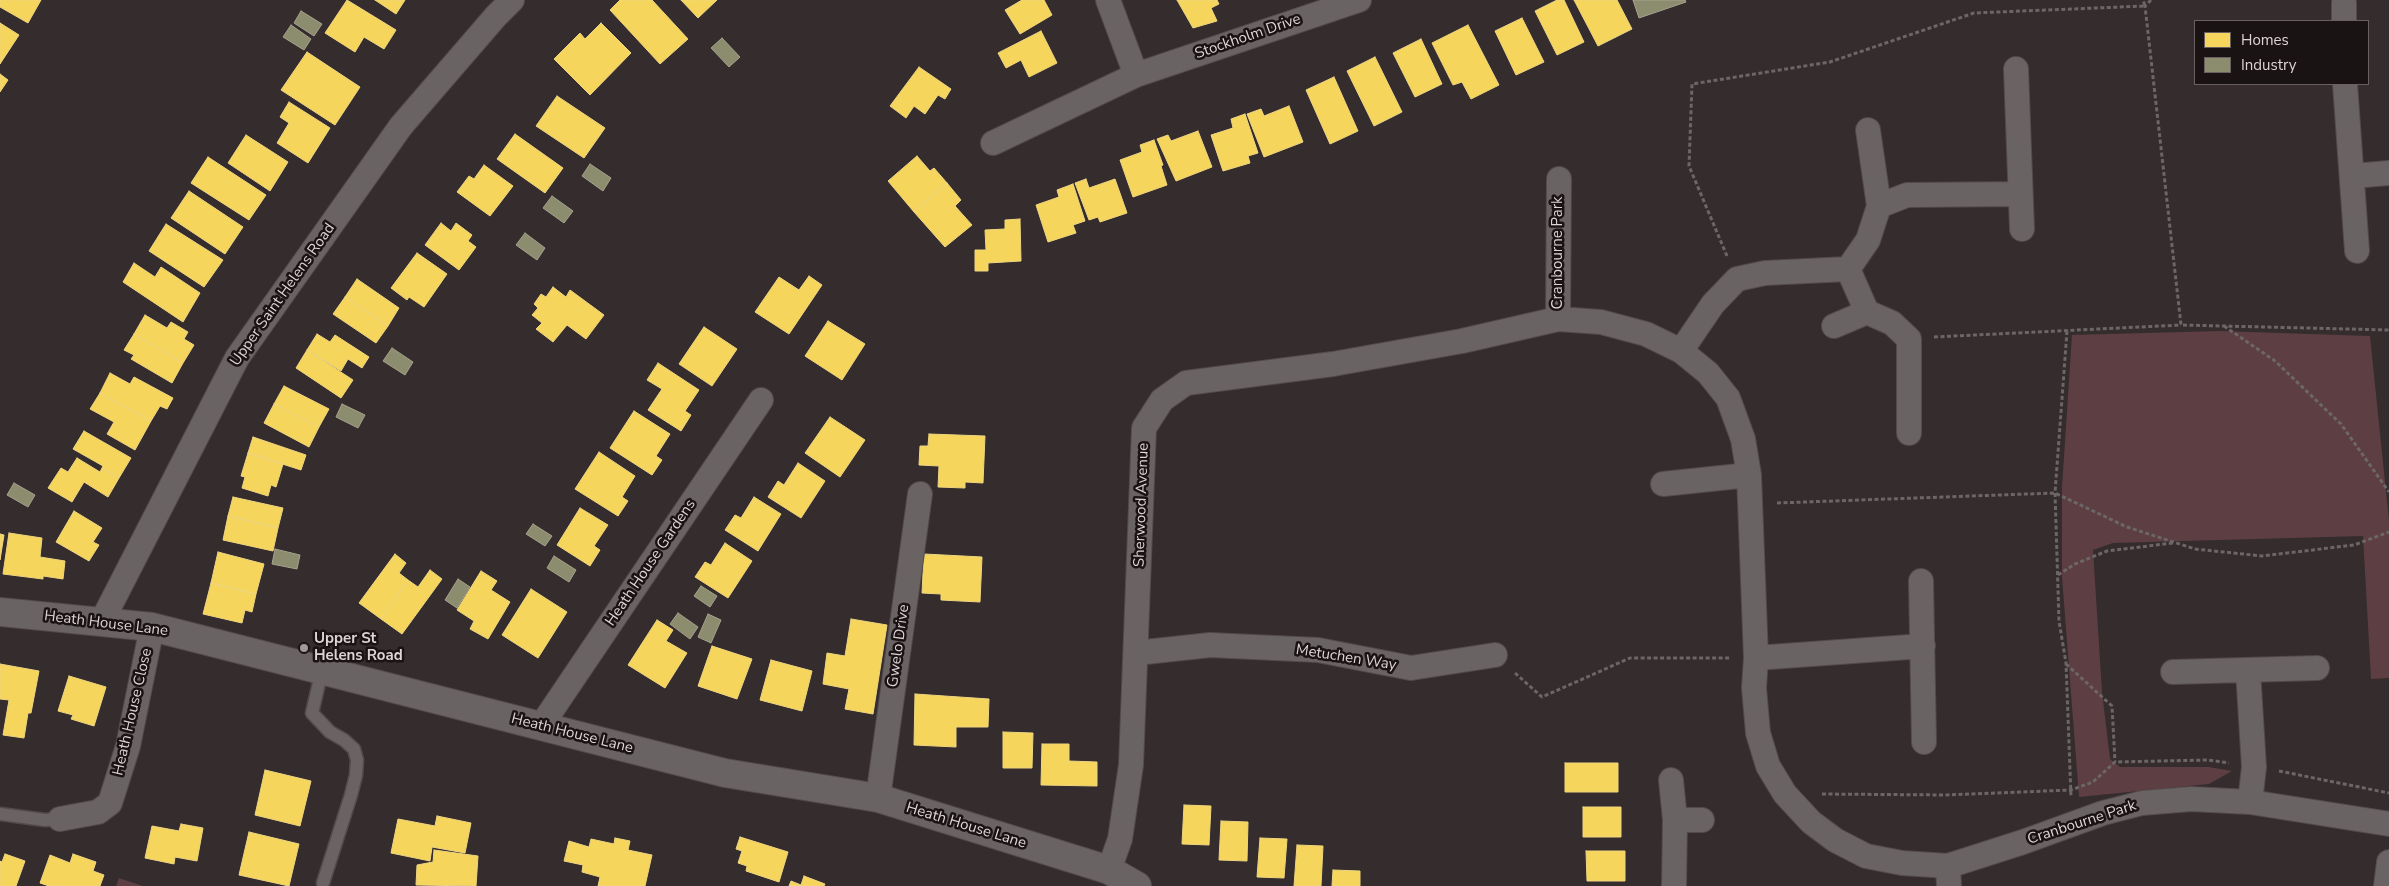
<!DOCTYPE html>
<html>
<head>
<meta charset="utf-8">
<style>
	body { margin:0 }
	#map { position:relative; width:2389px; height:886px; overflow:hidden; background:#342c2d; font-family:"Nunito Sans",sans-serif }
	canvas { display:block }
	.legend { position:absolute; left:2194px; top:20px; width:175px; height:65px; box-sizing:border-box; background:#1a1314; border:1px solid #686061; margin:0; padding:6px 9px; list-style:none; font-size:15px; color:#ded4d5 }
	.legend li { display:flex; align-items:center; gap:10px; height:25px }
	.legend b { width:25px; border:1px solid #686061 }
</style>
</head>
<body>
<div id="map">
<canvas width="2389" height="886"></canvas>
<ul class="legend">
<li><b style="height:14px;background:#f6d55c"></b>Homes</li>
<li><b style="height:14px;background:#8c8c6e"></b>Industry</li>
</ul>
</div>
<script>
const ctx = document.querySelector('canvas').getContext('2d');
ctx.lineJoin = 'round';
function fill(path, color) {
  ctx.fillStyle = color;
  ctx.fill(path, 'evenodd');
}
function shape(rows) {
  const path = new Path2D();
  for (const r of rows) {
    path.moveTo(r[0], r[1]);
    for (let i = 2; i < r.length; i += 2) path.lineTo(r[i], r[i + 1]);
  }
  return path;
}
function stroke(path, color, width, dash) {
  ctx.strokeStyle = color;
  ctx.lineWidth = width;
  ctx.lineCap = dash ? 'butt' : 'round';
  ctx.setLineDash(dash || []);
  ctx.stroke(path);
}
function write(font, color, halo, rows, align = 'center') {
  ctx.font = font + ' "Nunito Sans",sans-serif';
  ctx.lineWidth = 5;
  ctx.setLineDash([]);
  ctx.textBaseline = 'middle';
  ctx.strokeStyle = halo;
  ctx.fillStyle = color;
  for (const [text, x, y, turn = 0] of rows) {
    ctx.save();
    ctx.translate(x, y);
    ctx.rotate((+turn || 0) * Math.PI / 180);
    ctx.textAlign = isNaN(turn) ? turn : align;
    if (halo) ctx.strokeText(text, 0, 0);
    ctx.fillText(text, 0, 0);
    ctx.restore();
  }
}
fill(shape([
	[2220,331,2370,336,2389,521,2389,678,2371,679,2363,536,2113,543,2093,550,2102,692,2110,759,2120,767,2209,767,2232,771,2209,784,2079,797,2062,577,2062,487,2072,335],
	[119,878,143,886,116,886]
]), '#5d3e43');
const homes = shape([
	[0,0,41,0,28,23,0,7,0,0],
	[347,0,396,30,384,49,364,37,355,52,325,33,347,0],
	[375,0,405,0,396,14,375,0],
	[620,0,652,0,688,39,660,64,610,10,620,0],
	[681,0,717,0,698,18,681,0],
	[1022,0,1044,0,1052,15,1020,34,1005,10,1022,0],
	[1177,0,1217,0,1219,4,1211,8,1217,21,1193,28,1177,0],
	[1557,0,1564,0,1584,42,1557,55,1535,11,1557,0],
	[1574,0,1617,0,1632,29,1598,46,1574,0],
	[1522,18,1544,62,1516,75,1495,31,1522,18],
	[0,23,19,35,0,64,0,23],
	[601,23,631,53,590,95,554,59,580,33,585,39,601,23],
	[1468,25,1499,85,1471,99,1462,82,1453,85,1432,43,1468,25],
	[1041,31,1057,63,1029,77,1021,60,1006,68,998,53,1041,31],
	[1421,39,1442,84,1415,97,1393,53,1421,39],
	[307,52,360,87,335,125,281,90,307,52],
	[1375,57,1402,112,1374,126,1347,71,1375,57],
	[919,67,951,89,945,99,938,95,925,114,914,106,906,118,890,106,919,67],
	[0,74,8,80,0,92,0,74],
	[1334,77,1358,131,1330,144,1306,90,1334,77],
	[557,96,605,128,584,158,536,126,557,96],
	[289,102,330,128,308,163,277,143,289,123,280,117,289,102],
	[1289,106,1303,142,1264,157,1247,114,1261,109,1264,116,1289,106],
	[1245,114,1258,153,1248,156,1250,163,1223,171,1211,135,1233,128,1231,119,1245,114],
	[1198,131,1212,167,1176,181,1157,139,1168,135,1171,141,1198,131],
	[515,134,563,168,545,193,497,159,515,134],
	[246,135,288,162,270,191,228,163,246,135],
	[1154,140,1163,165,1161,166,1167,185,1133,197,1120,160,1142,152,1140,145,1154,140],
	[917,156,930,171,934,168,947,183,914,212,888,181,917,156],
	[208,157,266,195,249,220,191,183,208,157],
	[484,165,513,186,490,216,457,192,469,176,474,179,484,165],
	[1086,179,1089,188,1115,179,1127,213,1100,222,1098,217,1089,220,1075,183,1086,179],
	[947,183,961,200,955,206,972,225,945,247,914,212,947,183],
	[1073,184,1085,221,1073,225,1076,233,1048,242,1036,205,1059,197,1057,190,1073,184],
	[189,191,243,227,225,254,171,218,189,191],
	[1020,219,1021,261,988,263,988,271,975,271,975,250,986,250,985,230,1005,229,1005,220,1020,219],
	[441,223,451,231,456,223,472,235,468,241,476,247,459,270,425,245,441,223],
	[166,224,223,260,204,287,149,251,166,224],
	[417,253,447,274,424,307,409,297,407,300,391,288,417,253],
	[134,263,155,277,161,267,200,293,183,322,123,282,134,263],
	[809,276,822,285,789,334,755,312,779,277,799,290,809,276],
	[357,279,399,308,388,326,345,297,357,279],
	[553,287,566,297,570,290,604,315,586,339,567,325,553,342,536,329,542,323,532,315,538,308,534,304,541,294,546,297,553,287],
	[345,297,388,326,376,343,333,314,345,297],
	[145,315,167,328,171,322,188,332,184,339,194,345,183,363,134,334,145,315],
	[828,321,865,344,842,380,805,356,828,321],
	[704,327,737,349,712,386,679,364,704,327],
	[134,334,183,363,172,383,131,359,134,355,124,350,134,334],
	[317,334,330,342,335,335,369,357,362,368,348,359,341,371,307,350,317,334],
	[307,350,353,380,341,398,296,368,307,350],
	[658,363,699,390,685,411,691,415,681,431,648,410,662,389,647,380,658,363],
	[110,373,130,384,134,377,173,398,167,409,160,406,151,421,100,393,110,373],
	[284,386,329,409,319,427,274,404,284,386],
	[100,393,151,421,135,450,107,434,114,422,90,409,100,393],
	[274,404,319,427,309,447,264,423,274,404],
	[634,411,670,434,656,456,662,460,652,475,610,448,634,411],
	[830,417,865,440,840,477,805,453,830,417],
	[84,431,131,458,119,478,102,468,103,466,73,449,84,431],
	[929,434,985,436,983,483,965,482,965,488,938,487,939,466,919,465,920,446,928,446,929,434],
	[253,437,306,455,301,470,248,453,253,437],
	[599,452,635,476,622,497,628,501,618,516,575,489,599,452],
	[248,453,283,464,276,487,271,485,268,496,242,488,245,477,241,476,248,453],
	[77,458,100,472,102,468,119,478,108,497,84,482,72,502,48,488,61,468,68,472,77,458],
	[798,463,825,481,801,518,768,497,778,481,784,485,798,463],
	[233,497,283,508,278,528,228,516,233,497],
	[754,497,781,514,758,551,725,530,735,515,741,518,754,497],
	[580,508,608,525,594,546,600,550,590,566,557,545,580,508],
	[74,511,102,528,93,542,99,545,89,561,56,542,74,511],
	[228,516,278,528,273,551,223,540,228,516],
	[9,533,42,538,40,557,65,561,63,579,43,576,43,579,3,574,9,533],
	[0,534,4,535,0,560,0,534],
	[725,543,752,561,728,598,695,577,705,562,711,565,725,543],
	[218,552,264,564,256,594,211,583,218,552],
	[395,554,406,563,399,573,408,580,381,619,359,603,395,554],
	[924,554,982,557,980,602,941,600,941,594,922,593,924,554],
	[430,570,442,579,402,634,381,619,408,580,418,587,430,570],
	[481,571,497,581,491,590,510,602,488,639,470,629,474,621,457,610,481,571],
	[211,583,256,594,252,612,245,610,242,623,203,614,211,583],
	[531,589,567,612,538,658,502,635,531,589],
	[851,619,887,625,873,714,845,709,849,689,823,684,827,653,845,656,851,619],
	[657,620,673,630,666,641,687,653,665,688,628,665,657,620],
	[712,646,752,659,737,699,698,686,712,646],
	[771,660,812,671,802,711,760,700,771,660],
	[0,664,39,671,31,713,28,713,24,738,3,735,9,700,0,699,0,664],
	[69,676,106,687,94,726,71,719,73,715,58,711,69,676],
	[915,694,989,699,988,727,956,727,956,747,914,745,915,694],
	[1003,732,1033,733,1032,768,1003,768,1003,732],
	[1042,744,1069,744,1069,761,1097,762,1097,786,1041,785,1042,744],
	[1565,763,1618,763,1618,792,1565,792,1565,763],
	[265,770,311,781,300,826,255,815,265,770],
	[1184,805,1211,806,1209,845,1182,844,1184,805],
	[1583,807,1621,807,1621,837,1583,837,1583,807],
	[437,816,471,823,465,853,432,847,430,861,391,853,398,819,435,826,437,816],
	[1221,821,1248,822,1247,861,1219,860,1221,821],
	[181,824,203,828,197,861,175,857,174,864,145,858,152,826,179,831,181,824],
	[249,832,299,844,289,886,239,875,249,832],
	[740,837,788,852,779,882,746,871,747,866,738,863,742,851,736,849,740,837],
	[615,838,630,841,628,850,652,855,645,886,598,886,600,877,582,872,583,865,564,861,569,841,589,847,591,839,614,844,615,838],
	[1260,838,1287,839,1284,878,1257,877,1260,838],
	[1297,845,1323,846,1321,886,1294,886,1297,845],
	[434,850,478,856,476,886,416,885,417,865,433,862,434,850],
	[1586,851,1625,851,1625,881,1587,881,1586,851],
	[5,854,25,861,16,886,0,886,0,861,2,862,5,854],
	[73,854,96,862,93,871,104,875,100,886,49,886,40,883,50,855,70,863,73,854],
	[1333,870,1360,871,1360,886,1332,886,1333,870],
	[804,876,825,884,824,886,789,886,791,881,801,885,804,876]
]);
fill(homes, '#f6d55c');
stroke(homes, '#efd580', 1);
const industry = shape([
	[1633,0,1685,0,1686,2,1639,18,1633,0],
	[301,11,322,24,314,36,294,23,301,11],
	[291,25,311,39,304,50,283,37,291,25],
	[722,38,740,57,729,67,711,48,722,38],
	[590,164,611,178,603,191,582,176,590,164],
	[552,196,573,211,564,223,543,208,552,196],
	[525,233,545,248,537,260,516,245,525,233],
	[392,348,413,362,405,375,383,361,392,348],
	[342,404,365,415,358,428,336,417,342,404],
	[14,483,35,495,28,507,7,495,14,483],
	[533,524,552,536,545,546,526,534,533,524],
	[275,549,300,555,297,569,272,564,275,549],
	[554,556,576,570,569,582,547,568,554,556],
	[458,579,470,587,457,608,445,600,458,579],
	[701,586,717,596,710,607,694,596,701,586],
	[678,613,698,627,690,639,670,624,678,613],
	[708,614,721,620,711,643,698,637,708,614]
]);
fill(industry, '#8c8c6e');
stroke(industry, '#a5a28d', 1);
const service = shape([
	[322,670,312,713,330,732,344,740,354,749,357,760,356,775,351,795,323,883],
	[0,814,45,820,60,819]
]);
const minor = shape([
	[1108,0,1136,75],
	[2344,3,2344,21],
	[2016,69,2022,229],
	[2345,84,2357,251],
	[1868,130,1879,206],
	[993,143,1136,75,1359,0],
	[2353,176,2389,173],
	[1848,269,1867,312,1892,323,1909,339,1909,433],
	[1558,319,1559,179],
	[1834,326,1867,312],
	[1681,351,1713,304,1737,279,1765,273,1848,269,1868,240,1879,206,1907,195,2020,194],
	[1663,484,1749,475],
	[1921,581,1924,742],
	[101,623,237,358,401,126,496,16,512,0],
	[1136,653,1210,645,1318,650,1411,668,1495,655],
	[1756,658,1923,646],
	[2248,671,2254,767,2250,802],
	[2173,672,2317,668],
	[541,726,761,400],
	[1671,780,1675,820,1674,886],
	[878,798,920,494],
	[60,819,98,812,110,803,128,746,152,627],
	[1675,820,1702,820],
	[1948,866,1949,886],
	[1109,870,1120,839,1131,765,1144,428,1162,400,1186,383,1333,364,1462,341,1558,319,1601,322,1646,334,1681,351,1708,373,1728,398,1743,439,1749,475,1756,658,1754,688,1758,733,1768,766,1785,794,1811,822,1835,840,1866,856,1902,863,1948,866,2023,842,2103,813,2142,803,2191,799,2250,802,2389,824],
	[2386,886,2389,862]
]);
const tertiary = shape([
	[0,612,152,627,725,773,878,798,1109,870,1137,886]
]);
stroke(service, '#524a4b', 15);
stroke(minor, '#524a4b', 26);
stroke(tertiary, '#524a4b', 30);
stroke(shape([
	[2151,0,2145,6,2181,325,2389,330],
	[1727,256,1689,166,1692,84,1830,62,1974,13,2145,6,2143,0],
	[2224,326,2275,361,2341,424,2389,492],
	[2067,331,2055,493,2059,621,2066,663,2071,797],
	[1934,337,2181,325],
	[1777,503,2055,493,2127,527,2195,549,2262,556,2354,545,2389,532],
	[2058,575,2075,564,2107,551,2173,543],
	[2066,664,2112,706,2115,762],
	[1515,673,1542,697,1630,658,1731,658],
	[2279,771,2389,793],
	[1822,794,1946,795,2071,790,2093,782,2115,762,2208,760,2229,763]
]), '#6c6667', 3, [4, 2.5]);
stroke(service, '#6a6364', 12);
stroke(minor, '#6a6364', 24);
stroke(tertiary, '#6a6364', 28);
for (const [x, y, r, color] of [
	[304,648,5,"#a2999a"]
]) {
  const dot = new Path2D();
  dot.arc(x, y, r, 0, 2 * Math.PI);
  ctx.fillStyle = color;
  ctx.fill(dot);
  stroke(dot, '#1a1314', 2);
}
write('15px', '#ded4d5', '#1a1314', [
	["Stockholm Drive",1248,37,-19],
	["Cranbourne Park",1558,253,-90],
	["Upper Saint Helens Road",283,295,-55],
	["Sherwood Avenue",1142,505,-88],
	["Heath House Gardens",651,563,-56],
	["Heath House Lane",106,624,7],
	["Gwelo Drive",899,646,-82],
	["Metuchen Way",1346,658,9],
	["Heath House Close",133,712,-77],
	["Heath House Lane",572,734,14],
	["Cranbourne Park",2082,823,-18],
	["Heath House Lane",966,826,17]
]);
write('bold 15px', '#ded4d5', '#1a1314', [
	["Upper St",314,639],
	["Helens Road",314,656]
], 'left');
</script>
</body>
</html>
